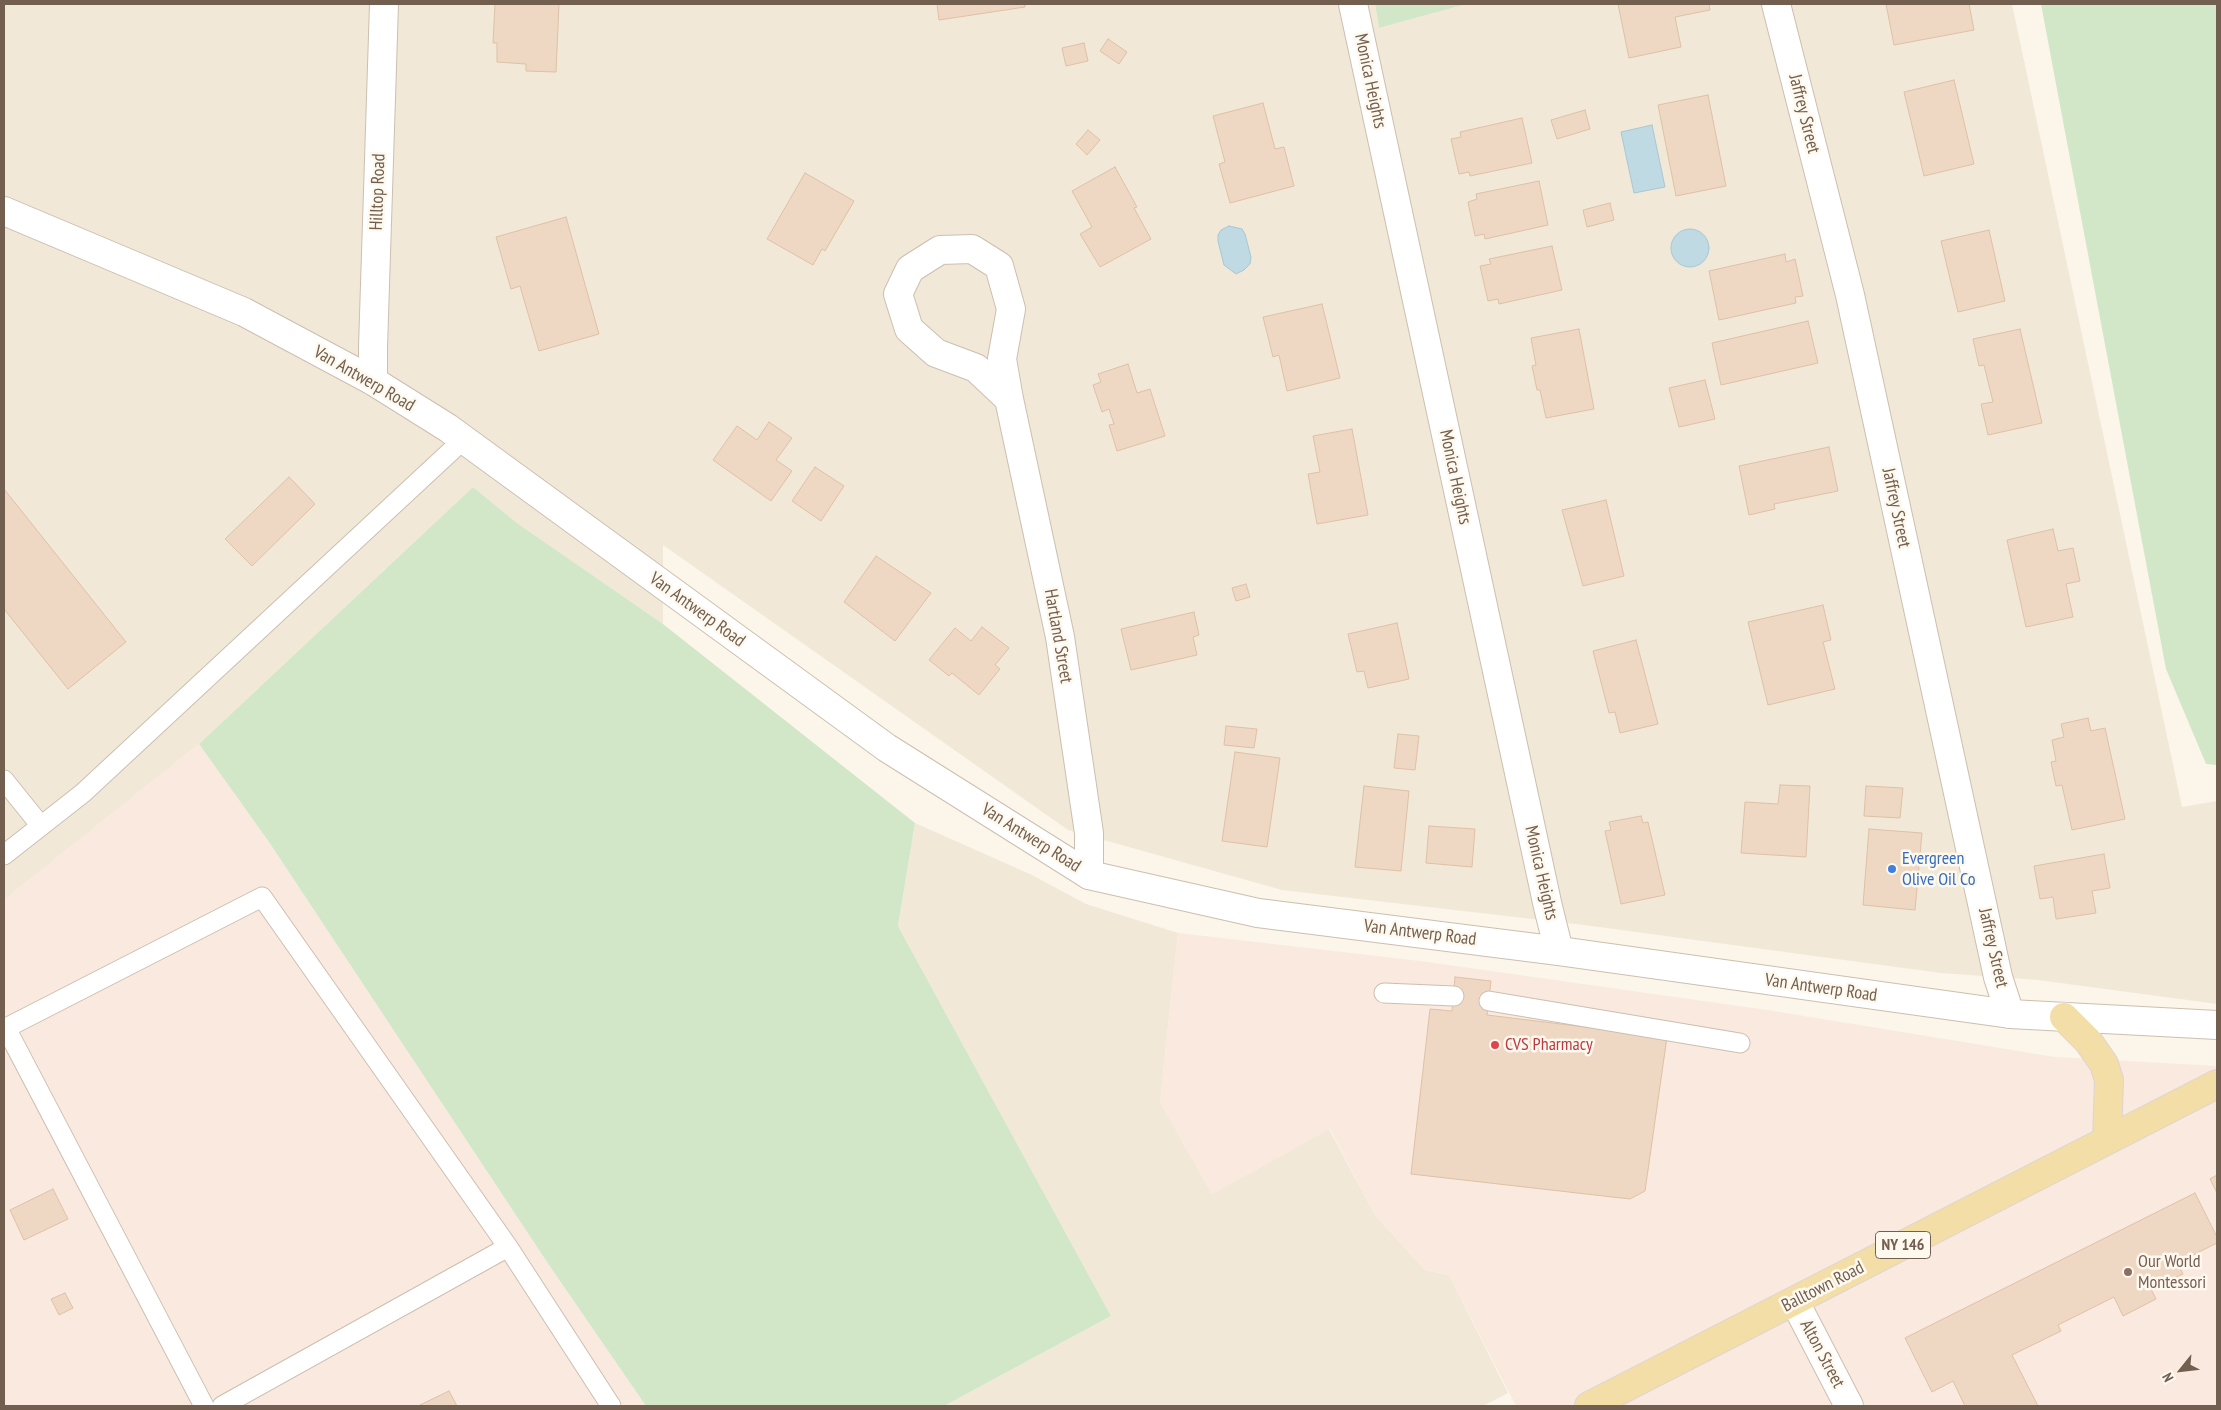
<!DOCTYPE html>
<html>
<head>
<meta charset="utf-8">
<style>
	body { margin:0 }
	#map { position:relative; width:2221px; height:1410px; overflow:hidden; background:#fbf6e9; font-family:"PT Sans Narrow",sans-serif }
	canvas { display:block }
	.frame { position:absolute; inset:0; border:5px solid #735f4f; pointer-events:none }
	.north { position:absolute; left:2156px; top:1345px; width:50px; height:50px; -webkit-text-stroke:4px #fdf9ef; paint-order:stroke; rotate:241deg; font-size:14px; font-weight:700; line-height:20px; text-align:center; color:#735f4f }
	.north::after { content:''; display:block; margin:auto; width:18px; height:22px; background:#735f4f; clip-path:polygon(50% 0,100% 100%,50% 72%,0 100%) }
</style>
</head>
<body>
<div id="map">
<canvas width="2221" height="1410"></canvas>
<div class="frame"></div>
<div class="north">N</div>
</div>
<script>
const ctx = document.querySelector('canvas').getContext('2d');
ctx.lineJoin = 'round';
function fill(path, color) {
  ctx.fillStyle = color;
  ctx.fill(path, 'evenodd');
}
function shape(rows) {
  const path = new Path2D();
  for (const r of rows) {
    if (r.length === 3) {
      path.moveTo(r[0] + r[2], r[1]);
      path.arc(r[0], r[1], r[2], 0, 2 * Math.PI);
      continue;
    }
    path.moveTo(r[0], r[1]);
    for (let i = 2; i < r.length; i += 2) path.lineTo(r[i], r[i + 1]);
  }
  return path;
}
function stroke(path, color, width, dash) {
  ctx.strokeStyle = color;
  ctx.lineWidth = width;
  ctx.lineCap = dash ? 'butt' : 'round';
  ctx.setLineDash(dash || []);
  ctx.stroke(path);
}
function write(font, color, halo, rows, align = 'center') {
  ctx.font = font + ' "PT Sans Narrow",sans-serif';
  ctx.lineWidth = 5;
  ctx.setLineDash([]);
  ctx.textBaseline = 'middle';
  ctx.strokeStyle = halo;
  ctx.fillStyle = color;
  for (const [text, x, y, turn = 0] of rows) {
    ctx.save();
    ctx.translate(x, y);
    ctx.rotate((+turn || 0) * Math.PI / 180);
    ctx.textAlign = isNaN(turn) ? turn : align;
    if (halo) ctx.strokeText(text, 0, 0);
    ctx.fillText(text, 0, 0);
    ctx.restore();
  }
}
fill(shape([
	[4,4,1375,4,1379,28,1467,4,2012,4,2182,807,2217,801,2217,1004,2038,980,1941,973,1584,925,1282,890,1068,830,663,545,663,624,517,523,473,487,199,744,4,900],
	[915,823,1032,875,1086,904,1178,933,1160,1102,1212,1194,1329,1129,1375,1215,1425,1270,1449,1275,1508,1393,1483,1406,944,1406,1111,1316,898,926]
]), '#f2e8d8');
fill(shape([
	[199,744,269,842,549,1265,646,1406,4,1406,4,900],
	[1178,933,1420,961,1767,1010,2055,1057,2217,1066,2217,1406,1516,1406,1449,1275,1425,1270,1375,1215,1330,1129,1212,1194,1160,1102]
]), '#fae9de');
fill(shape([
	[1375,4,1467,4,1379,28],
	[2041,4,2217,4,2217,765,2206,764,2166,669],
	[473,487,517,523,663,624,915,823,898,926,1111,1316,944,1406,646,1406,549,1265,269,842,199,744]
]), '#d2e7c8');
const water = shape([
	[1652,125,1665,187,1634,193,1621,132,1652,125],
	[1229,226,1242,229,1245,234,1251,257,1250,264,1244,270,1236,274,1224,265,1218,241,1218,235,1221,230,1229,226],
	[1690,248,19]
]);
fill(water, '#bfdae3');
stroke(water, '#a6c8d4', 1);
const building = shape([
	[495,4,559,4,556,72,526,71,526,64,497,62,497,43,493,43,495,4],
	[937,4,1025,4,1025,7,939,20,937,4],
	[1618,4,1709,4,1710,10,1675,17,1681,47,1629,58,1618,4],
	[1886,4,1969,4,1974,30,1894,45,1886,4],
	[1108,39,1127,52,1119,64,1100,51,1108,39],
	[1084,43,1088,61,1066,66,1062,48,1084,43],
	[1954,80,1974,164,1924,176,1904,92,1954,80],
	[1708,95,1726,186,1676,196,1658,105,1708,95],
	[1263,103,1275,149,1284,147,1294,186,1230,203,1219,164,1225,162,1213,116,1263,103],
	[1585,110,1590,129,1557,139,1551,120,1585,110],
	[1522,118,1532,163,1470,176,1469,172,1459,174,1451,139,1461,137,1460,132,1522,118],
	[1088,130,1100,140,1087,155,1076,144,1088,130],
	[1115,167,1137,207,1134,208,1151,239,1100,267,1080,234,1092,227,1072,191,1115,167],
	[805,173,854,201,825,251,822,249,813,265,767,239,805,173],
	[1539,181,1548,225,1485,239,1484,234,1475,236,1468,202,1477,199,1476,194,1539,181],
	[1610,203,1614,220,1587,227,1583,210,1610,203],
	[566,217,599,334,539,351,520,286,511,289,496,237,566,217],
	[1989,230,2005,301,1958,312,1941,241,1989,230],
	[1552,246,1562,290,1499,304,1498,299,1488,301,1480,266,1491,264,1489,259,1552,246],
	[1785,254,1786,262,1795,259,1803,296,1795,297,1796,303,1719,320,1709,271,1785,254],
	[1322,304,1340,378,1287,391,1279,355,1273,357,1263,317,1322,304],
	[1808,321,1818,363,1721,385,1712,343,1808,321],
	[1579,329,1594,409,1546,418,1540,390,1537,390,1532,366,1536,365,1531,338,1579,329],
	[2020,329,2042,423,1988,435,1981,404,1993,402,1984,365,1979,366,1973,339,2020,329],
	[1128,364,1137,393,1150,389,1165,436,1117,451,1109,425,1114,424,1109,409,1102,412,1093,385,1101,382,1098,374,1128,364],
	[1705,380,1715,419,1679,427,1669,388,1705,380],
	[769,422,792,438,776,460,792,471,771,501,713,460,737,426,757,440,769,422],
	[1352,429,1368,515,1317,524,1308,474,1320,472,1313,436,1352,429],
	[1829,447,1838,491,1774,504,1775,509,1749,515,1739,466,1829,447],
	[815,467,844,486,821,521,792,501,815,467],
	[289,477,315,504,252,566,225,539,289,477],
	[4,489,126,642,68,689,4,609,4,489],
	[1606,500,1624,576,1583,586,1562,510,1606,500],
	[2053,529,2058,551,2073,548,2080,581,2066,584,2073,617,2026,627,2007,540,2053,529],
	[876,556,931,593,895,641,844,602,876,556],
	[1246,584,1250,597,1236,601,1232,588,1246,584],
	[1823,605,1831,640,1823,642,1835,689,1768,705,1748,622,1823,605],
	[1194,612,1199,635,1193,637,1197,655,1131,670,1121,629,1194,612],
	[1397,623,1409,679,1368,688,1364,671,1357,672,1348,634,1397,623],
	[982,627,1009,648,995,665,1000,669,979,695,952,673,949,676,929,660,955,628,971,641,982,627],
	[1636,640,1658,724,1620,733,1615,712,1609,713,1593,651,1636,640],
	[2088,718,2091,731,2105,728,2125,819,2072,830,2062,785,2056,786,2051,762,2056,761,2052,740,2064,737,2061,724,2088,718],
	[1226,726,1257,729,1254,748,1224,745,1226,726],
	[1398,734,1419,736,1415,770,1394,768,1398,734],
	[1235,752,1280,758,1267,847,1222,841,1235,752],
	[1780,785,1810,786,1806,857,1741,853,1745,802,1778,804,1780,785],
	[1364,786,1409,791,1401,871,1355,867,1364,786],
	[1866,786,1903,788,1900,818,1864,816,1866,786],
	[1641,816,1643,823,1648,822,1665,895,1621,904,1605,831,1611,830,1609,822,1641,816],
	[1429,826,1475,829,1472,867,1426,863,1429,826],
	[1869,829,1922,833,1915,910,1863,905,1869,829],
	[2104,854,2110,888,2092,891,2096,913,2056,919,2053,897,2040,899,2034,866,2104,854],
	[1455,977,1491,981,1487,1015,1667,1037,1645,1191,1630,1199,1411,1174,1430,1009,1452,1011,1455,977],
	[2217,1175,2217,1193,2210,1179,2217,1175],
	[53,1189,68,1219,24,1240,10,1210,53,1189],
	[2195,1193,2217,1237,2217,1243,2177,1263,2183,1274,2151,1289,2156,1299,2123,1316,2114,1297,2058,1325,2061,1331,2012,1355,2038,1406,1965,1406,1953,1381,1932,1392,1905,1338,2195,1193],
	[65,1293,73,1308,59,1315,51,1299,65,1293],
	[449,1391,457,1406,418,1406,449,1391]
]);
fill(building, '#eed8c3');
stroke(building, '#dfc1a5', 1);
const service = shape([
	[4,780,41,826],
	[4,855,83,793,463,440],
	[1384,993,1454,996],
	[1489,1001,1740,1043],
	[204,1406,6,1028,262,897,508,1247],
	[222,1406,508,1247,611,1406]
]);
const minor = shape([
	[1353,4,1548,907,1559,951],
	[1776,4,1850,295,1998,977,2010,1014],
	[373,381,373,347,384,4],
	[1009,399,976,368,936,353,909,329,898,294,910,269,940,250,972,249,999,266,1011,309,1002,359,1009,399,1060,637,1089,833,1089,875],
	[1795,1302,1849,1406]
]);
const tertiary = shape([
	[4,211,244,312,373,381,448,428,887,748,1089,875,1258,913,1559,951,2010,1014,2217,1025]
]);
const primary = shape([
	[2064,1017,2088,1041,2104,1064,2109,1080,2107,1140],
	[1589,1406,2217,1084]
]);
stroke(service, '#ccbfb0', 21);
stroke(minor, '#ccbfb0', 30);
stroke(tertiary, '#ccbfb0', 30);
stroke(primary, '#dbd5d1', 30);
stroke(service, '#fff', 19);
stroke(minor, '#fff', 28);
stroke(tertiary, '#fff', 28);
stroke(primary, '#f3dea8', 28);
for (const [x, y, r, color] of [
	[1892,869,5,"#3f7fe0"],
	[1495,1045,5,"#e0444e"],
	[2128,1272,5,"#8d6e63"]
]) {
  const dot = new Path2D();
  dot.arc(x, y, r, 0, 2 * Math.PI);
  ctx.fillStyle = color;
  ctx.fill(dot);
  stroke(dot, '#fdf9ef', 2);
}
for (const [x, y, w] of [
	[1903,1245,55]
]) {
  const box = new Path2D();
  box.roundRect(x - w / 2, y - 13.5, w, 27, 4);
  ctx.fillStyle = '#fdf9ef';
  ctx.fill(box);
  stroke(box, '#735f4f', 1);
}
write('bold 16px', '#735f4f', null, [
	["NY 146",1903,1245]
]);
write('18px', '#735f4f', '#fdf9ef', [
	["Monica Heights",1370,81,78],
	["Jaffrey Street",1804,114,76],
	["Hilltop Road",378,192,-88],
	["Van Antwerp Road",364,379,30],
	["Monica Heights",1455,477,78],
	["Jaffrey Street",1896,508,78],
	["Van Antwerp Road",697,610,36],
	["Hartland Street",1058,636,80],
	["Van Antwerp Road",1031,838,32],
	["Monica Heights",1541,873,77],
	["Van Antwerp Road",1420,933,7],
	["Jaffrey Street",1993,948,77],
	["Van Antwerp Road",1821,988,8],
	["Balltown Road",1823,1287,-27],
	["Alton Street",1822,1354,62]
]);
write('18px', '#366cbe', '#fdf9ef', [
	["Evergreen",1902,859],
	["Olive Oil Co",1902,880]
], 'left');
write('18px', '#be3a42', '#fdf9ef', [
	["CVS Pharmacy",1505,1045]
], 'left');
write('18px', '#785e54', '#fdf9ef', [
	["Our World",2138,1262],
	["Montessori",2138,1283]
], 'left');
</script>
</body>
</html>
